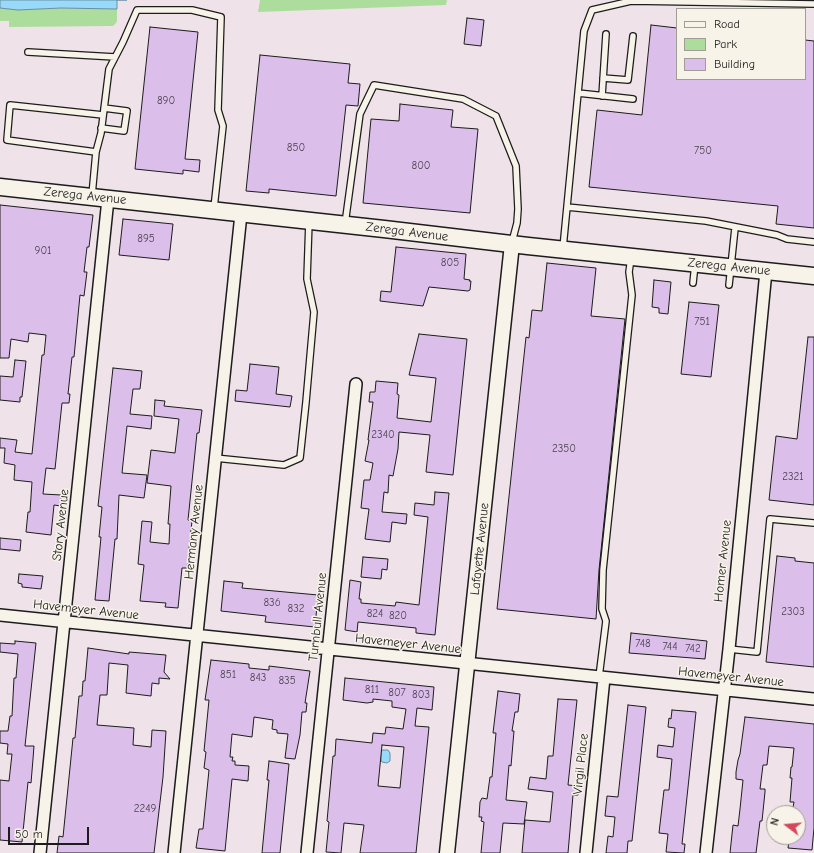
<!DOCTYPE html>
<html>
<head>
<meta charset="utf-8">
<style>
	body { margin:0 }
	#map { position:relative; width:814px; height:853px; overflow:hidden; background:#efe3e9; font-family:"Comic Neue",sans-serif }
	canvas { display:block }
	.legend { position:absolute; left:676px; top:8px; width:130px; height:72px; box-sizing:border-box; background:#f7f3e8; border:1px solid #9f9d96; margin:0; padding:5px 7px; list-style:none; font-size:12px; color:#1c1c1c }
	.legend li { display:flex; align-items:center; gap:8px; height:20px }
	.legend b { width:20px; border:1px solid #9f9d96 }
	.north { position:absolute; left:766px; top:805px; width:40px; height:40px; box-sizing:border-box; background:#f7f3e8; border:1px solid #9f9d96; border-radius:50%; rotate:286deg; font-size:11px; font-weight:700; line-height:16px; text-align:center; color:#1c1c1c }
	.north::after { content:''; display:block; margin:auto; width:14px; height:18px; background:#d1495b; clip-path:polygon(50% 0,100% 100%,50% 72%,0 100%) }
	.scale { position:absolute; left:8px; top:827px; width:81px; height:18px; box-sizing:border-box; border:2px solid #1c1c1c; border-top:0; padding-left:5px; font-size:12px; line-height:14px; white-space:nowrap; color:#1c1c1c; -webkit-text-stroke:3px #f7f3e8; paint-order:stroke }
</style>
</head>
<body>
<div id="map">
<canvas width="814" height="853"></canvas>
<ul class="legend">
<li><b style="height:5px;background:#f7f3e8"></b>Road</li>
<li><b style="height:11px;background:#addd9d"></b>Park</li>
<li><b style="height:11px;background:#dcbeeb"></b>Building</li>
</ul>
<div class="north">N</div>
<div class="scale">50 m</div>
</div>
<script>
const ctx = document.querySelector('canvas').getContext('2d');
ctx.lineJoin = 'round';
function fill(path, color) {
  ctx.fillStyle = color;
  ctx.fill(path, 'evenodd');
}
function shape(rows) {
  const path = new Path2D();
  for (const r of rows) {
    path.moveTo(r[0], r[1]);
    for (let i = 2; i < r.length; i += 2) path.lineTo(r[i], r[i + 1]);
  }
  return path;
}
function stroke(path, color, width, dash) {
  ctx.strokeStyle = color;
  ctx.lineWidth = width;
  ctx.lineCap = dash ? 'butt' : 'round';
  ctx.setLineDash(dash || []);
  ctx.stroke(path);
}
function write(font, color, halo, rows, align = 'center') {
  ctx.font = font + ' "Comic Neue",sans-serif';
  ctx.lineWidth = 3;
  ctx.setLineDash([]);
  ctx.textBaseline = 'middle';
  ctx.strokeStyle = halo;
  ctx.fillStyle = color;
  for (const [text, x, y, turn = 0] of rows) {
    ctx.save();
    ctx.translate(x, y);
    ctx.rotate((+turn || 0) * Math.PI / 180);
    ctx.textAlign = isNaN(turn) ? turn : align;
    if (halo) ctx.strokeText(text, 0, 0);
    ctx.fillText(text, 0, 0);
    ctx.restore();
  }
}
fill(shape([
	[260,0,447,0,446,5,258,12],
	[0,8,18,10,61,8,117,9,117,21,116,23,113,26,9,27,9,21,0,21]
]), '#addd9d');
const water = shape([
	[0,0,127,0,117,0,117,9,61,8,18,10,0,8,0,0],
	[383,750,388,750,390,753,390,761,387,763,382,762,381,760,381,752,383,750]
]);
fill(water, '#99dafb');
stroke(water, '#678ea2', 1);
const building = shape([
	[467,18,484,20,481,46,464,44,467,18],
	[651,25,677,28,677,79,805,79,805,40,814,41,814,228,776,224,778,206,589,187,597,110,642,115,651,25],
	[150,27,198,32,185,159,200,160,199,172,183,170,183,174,135,169,150,27],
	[260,55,350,64,348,83,360,84,358,106,346,105,336,196,269,189,269,193,246,191,260,55],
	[400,104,453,110,451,127,478,129,470,213,363,203,371,119,399,121,400,104],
	[0,205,93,215,89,247,87,247,84,272,87,272,84,296,80,295,74,357,72,357,68,394,70,394,69,403,62,403,55,469,46,468,43,494,61,495,61,506,54,505,51,535,26,532,28,512,30,512,32,482,14,480,15,465,4,463,5,448,0,448,0,438,17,440,15,452,32,454,42,355,44,355,46,335,29,333,28,342,11,339,9,358,0,358,0,205],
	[123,219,173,224,169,260,119,255,123,219],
	[396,247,466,254,464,279,470,280,469,281,471,281,470,290,468,291,429,287,423,306,380,301,381,291,391,292,396,247],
	[547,263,596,268,591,316,625,319,599,570,596,619,497,609,526,337,529,338,532,310,542,311,547,263],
	[654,280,671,282,668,314,659,313,659,308,652,307,654,280],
	[689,302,719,305,711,377,681,374,689,302],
	[419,334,467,339,453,475,426,472,430,435,399,432,398,449,393,476,389,475,388,493,384,492,382,512,407,514,406,524,392,522,390,542,365,539,369,509,361,508,364,480,370,480,373,463,365,461,369,440,368,440,373,402,369,402,370,392,375,392,376,381,398,383,397,394,399,395,397,418,431,422,436,378,409,375,419,334],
	[808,337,814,337,814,505,769,500,776,436,797,439,808,337],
	[15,360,26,361,22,397,20,397,20,402,0,400,0,376,13,377,15,360],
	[250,364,279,367,276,394,292,396,290,407,235,401,236,390,247,391,250,364],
	[113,368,142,371,140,389,133,389,130,414,152,416,151,429,127,426,122,473,147,475,144,498,119,495,117,539,115,539,109,601,95,600,101,537,99,537,102,507,98,506,113,368],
	[155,400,165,401,164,406,202,410,199,433,197,433,188,520,192,521,187,568,182,568,178,608,165,607,166,603,140,601,144,565,138,564,142,521,152,522,150,542,169,544,170,524,168,524,171,486,147,483,151,450,175,453,179,419,154,416,155,400],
	[435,492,449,493,435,635,416,633,416,628,358,622,357,632,345,630,350,580,361,582,359,599,361,599,361,603,395,606,396,602,419,605,428,517,414,515,415,503,434,505,435,492],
	[0,538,21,540,20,551,0,549,0,538],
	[777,556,795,558,795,561,814,563,814,667,766,662,777,556],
	[363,557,388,559,387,570,382,569,381,579,361,577,363,557],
	[19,574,43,576,41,589,22,587,22,584,18,583,19,574],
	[224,581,243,583,242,588,318,595,315,627,265,622,266,616,221,611,224,581],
	[631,633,707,641,705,659,629,653,631,633],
	[15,641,36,643,25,746,34,746,33,759,31,783,28,782,22,842,0,840,0,780,9,781,12,754,7,754,8,744,0,743,0,731,8,731,10,716,12,716,14,678,16,678,18,654,0,652,0,643,15,644,15,641],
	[88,648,129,654,129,652,166,655,164,672,170,679,159,678,159,684,152,683,151,696,126,693,128,665,109,663,107,695,100,695,97,725,134,728,133,745,151,747,152,730,166,731,163,777,154,853,57,853,59,836,63,837,73,738,75,738,79,696,82,696,83,681,85,681,88,648],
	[211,660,249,664,249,668,269,670,269,666,310,671,305,703,307,703,306,712,302,712,300,735,295,759,285,758,288,734,277,733,277,730,272,729,273,720,254,717,252,737,232,734,230,757,233,757,232,761,235,761,235,765,249,766,248,781,232,779,225,851,196,848,199,829,203,829,209,770,204,768,206,752,204,751,209,700,205,700,211,660],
	[345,678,434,687,432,710,417,708,415,726,429,727,416,853,360,853,364,825,344,823,341,853,326,852,329,822,327,821,333,756,335,756,336,739,372,743,373,733,385,734,386,727,403,729,406,709,392,707,392,701,373,699,373,702,367,703,343,700,345,678],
	[382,745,404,747,400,788,378,786,382,745],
	[498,691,520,694,518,712,515,712,512,731,514,731,511,766,509,765,506,800,527,802,524,824,503,823,500,853,481,853,484,822,481,821,482,817,479,817,480,802,482,798,487,799,490,777,492,777,496,733,493,733,498,691],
	[558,699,577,700,568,785,579,786,578,795,573,795,568,853,522,853,525,820,550,822,553,792,528,789,530,777,546,779,548,756,553,756,558,699],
	[628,705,646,707,632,841,628,841,627,853,606,853,608,836,613,837,615,817,605,816,607,796,618,797,628,705],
	[672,710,696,712,682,844,685,844,684,853,666,852,668,834,659,833,664,790,669,790,672,759,657,757,658,745,673,747,675,728,668,727,669,718,671,719,672,710],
	[745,717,814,724,814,828,812,850,788,848,789,840,794,840,794,837,798,837,798,813,792,813,794,802,790,802,792,778,790,778,791,767,792,767,794,748,769,746,767,765,763,765,760,789,765,789,765,792,762,821,760,821,756,853,730,853,733,825,738,826,740,809,743,780,736,779,736,772,738,760,740,754,745,717],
	[269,761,289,764,280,853,262,853,269,780,267,780,269,761]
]);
fill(building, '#dcbeeb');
stroke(building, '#1c1c1c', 1);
const service = shape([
	[28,52,115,57],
	[603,78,628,80,633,36],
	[578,93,633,99],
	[602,96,606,34],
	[101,128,124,131,127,111,104,108],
	[96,152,7,140,10,105,103,115],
	[92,195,96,152,101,133,109,69,123,42,137,10,192,10,221,17,218,110,223,126,214,208],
	[567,207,706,221,777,235,787,239,814,242],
	[345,224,360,114,374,85,463,99,496,116,516,166,518,209,517,223,512,242],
	[563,248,584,31,592,10,631,1,814,4],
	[693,283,695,264],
	[729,285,735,228],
	[215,458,284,465,300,458,306,402,314,312,307,279,309,221],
	[729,649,757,652,770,519,814,523],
	[599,677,606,621,602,609,603,570,632,295,629,272,631,258]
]);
const minor = shape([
	[0,615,814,699],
	[40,853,108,199],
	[174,853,241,214],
	[307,853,356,384],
	[586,853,604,678],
	[706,853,729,649,766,271]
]);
const tertiary = shape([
	[447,853,512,244]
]);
const secondary = shape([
	[0,187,384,229,528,246,814,276]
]);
stroke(service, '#1c1c1c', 8);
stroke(minor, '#1c1c1c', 14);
stroke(tertiary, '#1c1c1c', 17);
stroke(secondary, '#1c1c1c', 19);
stroke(service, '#f7f3e8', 5.5);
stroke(minor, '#f7f3e8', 11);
stroke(tertiary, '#f7f3e8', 14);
stroke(secondary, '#f7f3e8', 16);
write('11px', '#4c4450', null, [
	["890",166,101],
	["850",296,148],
	["750",703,151],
	["800",421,166],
	["895",146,239],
	["901",43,251],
	["805",450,263],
	["751",702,322],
	["2340",383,435],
	["2350",564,449],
	["2321",793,477],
	["836",272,603],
	["832",296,609],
	["2303",793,612],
	["824",375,614],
	["820",398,616],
	["748",643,644],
	["744",670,647],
	["742",693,649],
	["851",228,675],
	["843",258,678],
	["835",287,681],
	["811",372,690],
	["807",397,693],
	["803",421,695],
	["2249",145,809]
]);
write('13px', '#1c1c1c', '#f7f3e8', [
	["Zerega Avenue",85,196,6],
	["Zerega Avenue",407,232,7],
	["Zerega Avenue",729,267,6],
	["Story Avenue",61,525,-84],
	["Hermany Avenue",194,532,-84],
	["Lafayette Avenue",480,549,-84],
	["Homer Avenue",723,561,-84],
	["Havemeyer Avenue",86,610,6],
	["Turnbull Avenue",318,617,-84],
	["Havemeyer Avenue",408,644,6],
	["Havemeyer Avenue",731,677,6],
	["Virgil Place",581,764,-84]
]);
</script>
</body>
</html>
